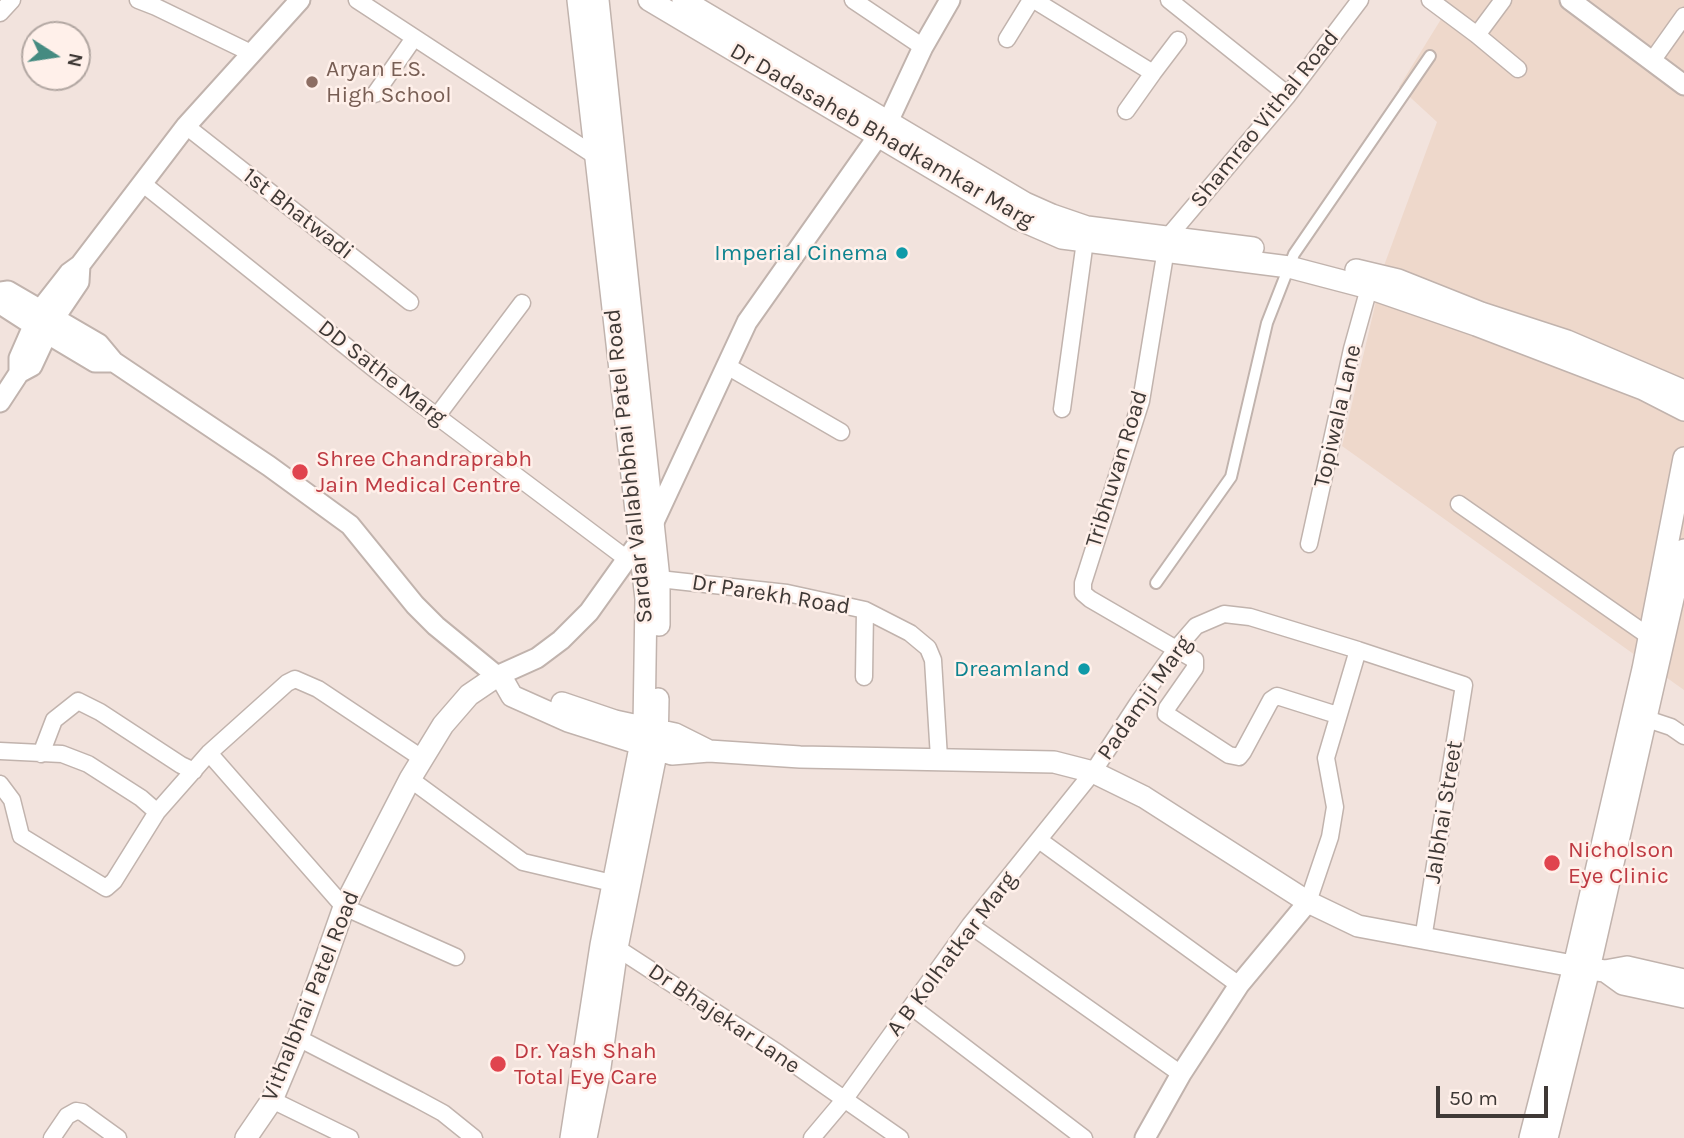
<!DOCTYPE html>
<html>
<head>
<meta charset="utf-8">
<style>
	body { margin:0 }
	#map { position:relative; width:1684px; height:1138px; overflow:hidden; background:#f2e3dd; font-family:Karla,sans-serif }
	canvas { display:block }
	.north { position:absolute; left:21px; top:21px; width:70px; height:70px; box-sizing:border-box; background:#fff0ea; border:2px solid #b2a7a2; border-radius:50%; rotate:102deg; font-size:19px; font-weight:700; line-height:28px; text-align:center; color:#3f3936 }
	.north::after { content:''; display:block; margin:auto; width:24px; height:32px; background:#458b81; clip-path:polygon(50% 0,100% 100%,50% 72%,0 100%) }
	.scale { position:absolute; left:1436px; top:1086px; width:112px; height:32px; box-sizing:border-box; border:4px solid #3f3936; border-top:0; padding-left:9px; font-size:21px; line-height:24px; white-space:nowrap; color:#3f3936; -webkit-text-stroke:5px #fff0ea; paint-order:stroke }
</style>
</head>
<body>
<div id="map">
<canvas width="1684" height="1138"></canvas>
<div class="north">N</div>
<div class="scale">50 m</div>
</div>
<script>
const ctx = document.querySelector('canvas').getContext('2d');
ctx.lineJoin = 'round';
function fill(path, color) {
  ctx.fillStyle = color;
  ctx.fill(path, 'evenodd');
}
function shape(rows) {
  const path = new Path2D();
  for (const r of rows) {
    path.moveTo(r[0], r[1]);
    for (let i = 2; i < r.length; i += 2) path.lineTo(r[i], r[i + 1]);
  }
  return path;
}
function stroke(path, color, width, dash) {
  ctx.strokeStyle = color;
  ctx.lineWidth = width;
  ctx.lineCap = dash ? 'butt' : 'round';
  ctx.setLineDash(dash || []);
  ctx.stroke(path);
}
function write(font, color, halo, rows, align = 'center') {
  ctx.font = font + ' Karla,sans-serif';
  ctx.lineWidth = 5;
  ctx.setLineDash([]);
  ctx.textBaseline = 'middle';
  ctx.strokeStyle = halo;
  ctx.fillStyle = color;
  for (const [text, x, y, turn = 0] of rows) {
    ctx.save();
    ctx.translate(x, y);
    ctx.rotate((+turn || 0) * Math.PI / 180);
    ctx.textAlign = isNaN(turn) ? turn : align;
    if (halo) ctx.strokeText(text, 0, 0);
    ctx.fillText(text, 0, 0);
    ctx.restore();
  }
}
fill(shape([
	[1430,0,1684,0,1684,690,1342,446,1385,263,1437,122,1399,87,1443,16]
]), '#eed8cb');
const pedestrian = shape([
	[1156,583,1231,477,1267,323,1294,254,1430,56]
]);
const minor = shape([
	[138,0,156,7,251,53],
	[357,0,597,157],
	[853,0,923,47],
	[1034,0,1153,73,1178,40],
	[1169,0,1288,95],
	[1430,0,1477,35,1518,69],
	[0,13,12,0],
	[1477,35,1503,0],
	[1007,39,1031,0],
	[1652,61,1684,16],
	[375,94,414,38],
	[1126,111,1153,73],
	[186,126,410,302],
	[142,183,382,375,627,559],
	[727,366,841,432],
	[1062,409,1085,241],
	[437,416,522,303],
	[1459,504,1650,637],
	[1309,544,1352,349,1369,288],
	[659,579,787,593,865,610,910,633,928,648,933,660,939,758],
	[864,677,865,610],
	[1337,715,1277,696,1271,700,1243,752,1239,757,1229,755,1166,714,1167,708,1195,668,1195,660,1090,599,1083,593,1083,583,1141,401,1168,237,1288,95,1360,0],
	[1647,719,1671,727,1684,736],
	[0,751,62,754,88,764,141,798,157,812],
	[209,753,344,907,456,957],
	[41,754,54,720,78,701,100,712,181,765,194,771],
	[410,779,523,862,612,883],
	[0,784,12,800,21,836,106,888,114,881,157,812,209,753,287,683,295,679,318,689,423,759],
	[1039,840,1239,985],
	[1308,902,1330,837,1335,807,1326,758,1358,650,1464,685,1423,939],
	[970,925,1181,1074],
	[607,946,617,948,778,1053,900,1138],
	[912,1007,1084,1138],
	[298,1038,419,1100,443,1113,474,1138],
	[272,1100,350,1138],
	[52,1138,67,1116,76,1111,82,1112,118,1138],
	[812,1138,844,1100,970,925,1093,772,1138,703,1177,648,1196,626,1224,614,1250,617,1358,650]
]);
const tertiary = shape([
	[1570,0,1684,85],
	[0,292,8,291,99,344,114,362,269,466,350,525,415,605,436,626,497,676,537,658,561,640,589,612,639,542],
	[0,301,2,305,33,325,95,362,114,362],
	[19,373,19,358,40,310,69,273,80,265,186,126,300,0],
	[0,402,19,373,32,366,54,319,79,282,80,265],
	[653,524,747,322,888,122,923,47,950,0],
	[1145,1138,1181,1074,1239,985,1308,902]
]);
const secondary = shape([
	[598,0,659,579,659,625],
	[649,0,1016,218,1062,238,1289,267,1369,288,1476,325,1643,389,1684,410],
	[683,0,1025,203,1052,215,1087,227,1253,248],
	[1356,270,1398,280,1481,313,1567,341,1684,391],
	[562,703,615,721,675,734,707,750],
	[1605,971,1623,984,1684,997],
	[246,1138,272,1100,298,1038,344,907,410,779,443,725,469,695,497,676,504,682,512,696,568,721,672,754,709,751,800,757,1054,762,1093,772,1144,797,1308,902,1358,926,1589,969,1605,971,1627,967,1684,980],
	[571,1138,601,945,644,727,646,599,578,0],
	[586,1138,599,1074,617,948,657,749,658,699],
	[1530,1138,1574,966,1643,669,1684,458],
	[1547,1138,1589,969,1684,550]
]);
stroke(pedestrian, '#c1b3ad', 14);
stroke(minor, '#c1b3ad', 19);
stroke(tertiary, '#c1b3ad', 23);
stroke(secondary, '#c1b3ad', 24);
stroke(pedestrian, '#fff', 10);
stroke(minor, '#fff', 16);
stroke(tertiary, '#fff', 19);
stroke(secondary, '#fff', 21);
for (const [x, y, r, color] of [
	[312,82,7,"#8d6e63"],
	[902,253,7,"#0f9aa8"],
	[300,472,9,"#e0444e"],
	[1084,669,7,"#0f9aa8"],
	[1552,863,9,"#e0444e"],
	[498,1064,9,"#e0444e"]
]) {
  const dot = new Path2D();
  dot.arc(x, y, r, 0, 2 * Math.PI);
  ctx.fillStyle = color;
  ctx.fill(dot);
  stroke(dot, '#fff0ea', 2.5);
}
write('23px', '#785e54', '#fff0ea', [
	["Aryan E.S.",326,69],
	["High School",326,95]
], 'left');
write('23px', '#3f3936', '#fff0ea', [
	["Shamrao Vithal Road",1265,119,-51],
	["Dr Dadasaheb Bhadkamkar Marg",882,136,30],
	["1st Bhatwadi",298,214,38],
	["DD Sathe Marg",382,373,38],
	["Topiwala Lane",1338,416,-77],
	["Sardar Vallabhbhai Patel Road",629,466,-96],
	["Tribhuvan Road",1117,469,-73],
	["Dr Parekh Road",771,595,9],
	["Padamji Marg",1145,698,-55],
	["Jalbhai Street",1444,812,-81],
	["A B Kolhatkar Marg",952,954,-53],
	["Vithalbhai Patel Road",311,996,-68],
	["Dr Bhajekar Lane",724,1019,34]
]);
write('23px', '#0d838f', '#fff0ea', [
	["Imperial Cinema",888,253],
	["Dreamland",1070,669]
], 'right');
write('23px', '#be3a42', '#fff0ea', [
	["Shree Chandraprabh",316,459],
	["Jain Medical Centre",316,485],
	["Nicholson",1568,850],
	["Eye Clinic",1568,876],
	["Dr. Yash Shah",514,1051],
	["Total Eye Care",514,1077]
], 'left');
</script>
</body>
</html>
